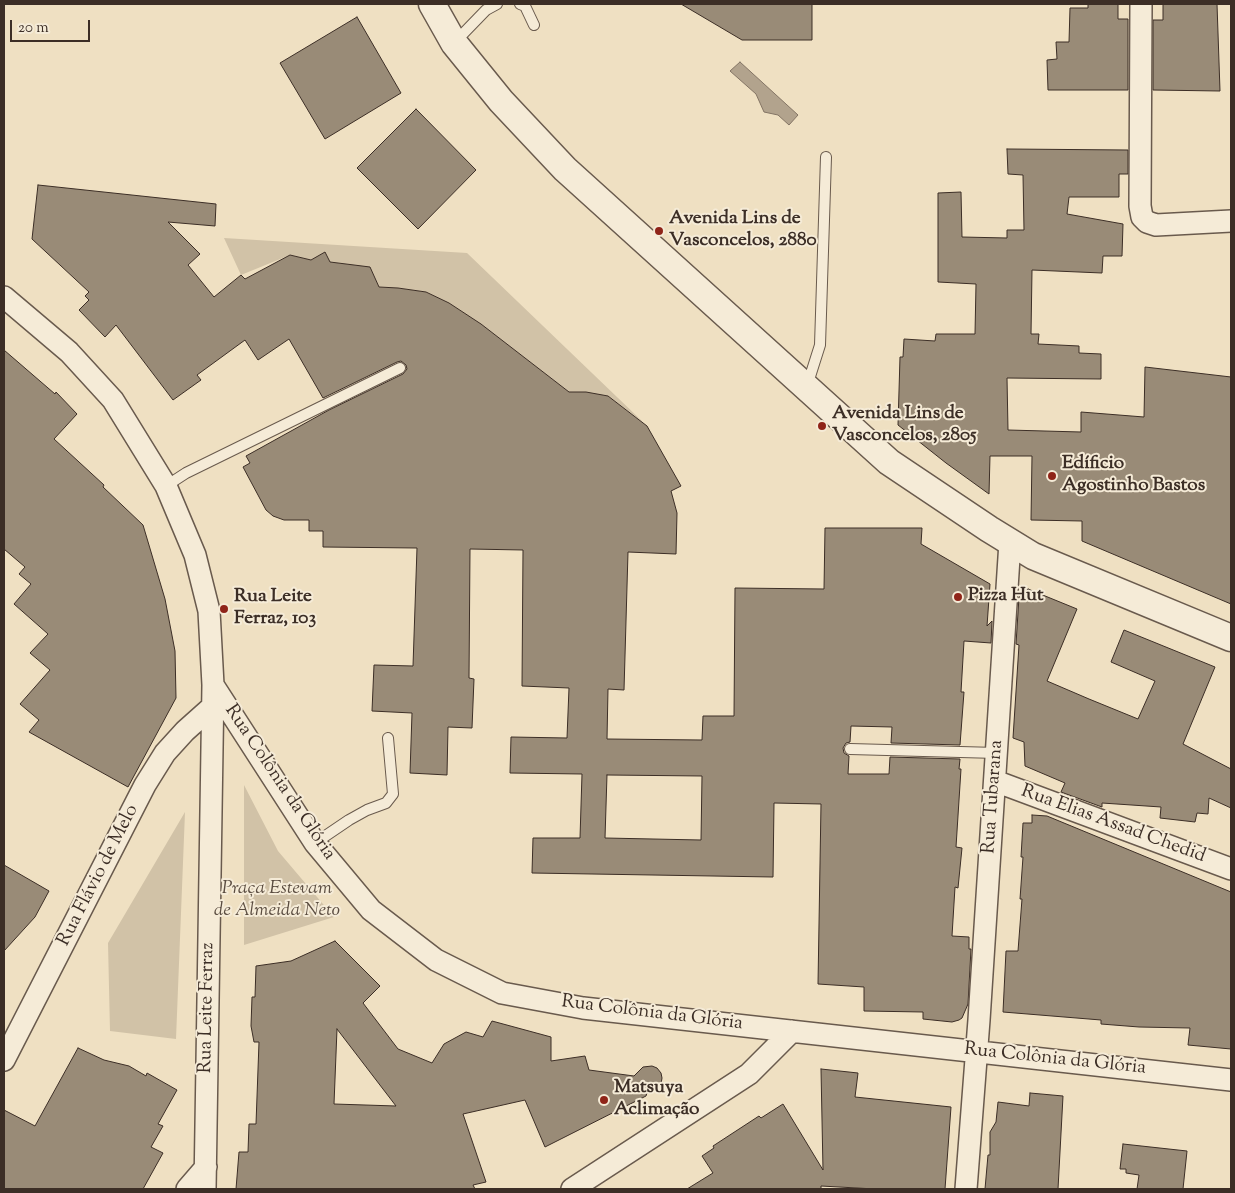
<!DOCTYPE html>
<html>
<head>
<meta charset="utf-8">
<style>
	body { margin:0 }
	#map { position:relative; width:1235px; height:1193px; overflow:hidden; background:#efe0c2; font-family:"Sorts Mill Goudy",serif }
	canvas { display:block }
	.frame { position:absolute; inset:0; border:5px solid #3c2e26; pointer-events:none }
	.scale { position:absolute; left:10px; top:20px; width:80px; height:22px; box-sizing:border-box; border:2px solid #3c2e26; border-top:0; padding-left:6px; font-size:15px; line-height:18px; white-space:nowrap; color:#3c2e26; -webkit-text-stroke:4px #f5ebd7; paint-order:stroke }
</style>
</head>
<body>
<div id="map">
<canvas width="1235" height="1193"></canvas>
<div class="frame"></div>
<div class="scale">20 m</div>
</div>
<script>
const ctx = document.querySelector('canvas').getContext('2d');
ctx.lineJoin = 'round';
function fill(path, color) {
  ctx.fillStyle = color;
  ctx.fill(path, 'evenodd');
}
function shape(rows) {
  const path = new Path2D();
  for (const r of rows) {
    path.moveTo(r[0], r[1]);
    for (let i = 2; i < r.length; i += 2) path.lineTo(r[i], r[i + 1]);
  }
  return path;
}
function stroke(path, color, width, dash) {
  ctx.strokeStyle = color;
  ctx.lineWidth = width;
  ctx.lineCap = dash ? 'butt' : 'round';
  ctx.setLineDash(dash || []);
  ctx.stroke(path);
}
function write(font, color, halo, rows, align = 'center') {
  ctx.font = font + ' "Sorts Mill Goudy",serif';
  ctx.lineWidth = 4;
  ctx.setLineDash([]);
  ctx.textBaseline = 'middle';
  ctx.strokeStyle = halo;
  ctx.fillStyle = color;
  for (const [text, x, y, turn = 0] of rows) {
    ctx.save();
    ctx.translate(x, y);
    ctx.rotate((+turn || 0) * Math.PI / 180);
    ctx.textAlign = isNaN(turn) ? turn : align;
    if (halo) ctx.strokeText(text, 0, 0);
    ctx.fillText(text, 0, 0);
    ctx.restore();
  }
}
fill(shape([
	[224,238,467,253,643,422,608,396,569,392,481,324,449,303,426,292,398,288,379,287,370,268,330,262,325,253,311,260,290,255,241,275],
	[244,785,278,851,334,917,244,945],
	[185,812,176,1039,110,1031,108,943]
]), '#d1c2a7');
const water = shape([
	[740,62,798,115,789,125,778,115,764,112,756,94,730,71,740,62]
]);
fill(water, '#b2a38d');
stroke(water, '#837464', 1);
const building = shape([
	[681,4,812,4,812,40,742,40,681,4],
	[1088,4,1118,4,1118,19,1128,19,1128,90,1048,90,1047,60,1057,59,1056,42,1069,42,1070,8,1088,8,1088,4],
	[1163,4,1217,4,1220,91,1153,90,1153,20,1163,20,1163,4],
	[357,17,401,93,325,139,280,63,357,17],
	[416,109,476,170,418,229,357,168,416,109],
	[1007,149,1128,150,1128,174,1119,174,1119,197,1069,197,1067,214,1123,224,1122,256,1103,256,1102,273,1032,270,1031,334,1039,334,1038,344,1079,346,1079,353,1101,354,1101,379,1007,378,1008,430,1081,432,1081,412,1144,417,1145,367,1231,377,1231,604,1082,541,1082,521,1031,520,1032,456,990,456,989,494,946,463,898,425,900,357,903,357,904,339,935,341,936,334,975,334,976,284,938,282,938,193,961,192,962,237,1007,238,1007,230,1024,230,1023,175,1008,174,1007,149],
	[38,185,216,204,215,226,168,222,200,254,188,265,214,297,241,275,245,279,290,255,311,260,325,252,330,262,370,267,379,287,398,288,426,292,449,303,481,324,569,392,586,392,608,396,647,426,681,486,671,491,677,513,676,554,628,552,624,690,608,689,607,739,702,740,703,716,734,716,735,588,824,589,825,528,922,528,921,544,990,584,987,626,992,621,991,643,964,641,961,692,964,692,960,745,891,743,892,727,851,726,850,742,846,743,843,748,844,753,849,756,848,774,889,774,890,757,960,759,959,769,961,769,956,847,962,848,958,888,955,887,952,936,969,937,969,949,971,949,968,1004,962,1018,959,1020,952,1022,923,1019,923,1012,864,1011,864,987,818,984,821,804,774,803,773,877,532,873,533,838,580,838,582,774,510,773,511,737,567,738,569,688,522,686,523,550,470,549,469,678,474,679,472,728,448,727,447,775,410,773,412,713,372,711,374,665,413,666,417,548,323,547,323,531,309,531,309,520,284,520,273,516,266,510,243,467,250,463,246,456,329,410,403,374,407,369,406,365,401,361,397,362,323,398,289,339,258,360,245,340,197,375,201,380,173,400,116,325,105,337,79,310,89,300,85,296,89,292,32,239,38,185],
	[607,775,702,776,701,840,605,838,607,775],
	[4,350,55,394,56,392,77,414,54,439,104,485,103,487,143,525,165,599,175,651,176,698,128,787,29,732,39,720,20,704,50,670,30,653,48,634,14,604,31,584,19,574,25,567,4,549,4,350],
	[1028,589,1077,609,1047,681,1089,699,1138,719,1155,681,1111,662,1124,630,1215,667,1183,744,1231,769,1231,808,1209,798,1208,814,1197,813,1195,822,1160,818,1161,807,1102,803,1102,807,1061,792,1065,783,1025,766,1024,742,1013,738,1019,645,1016,644,1019,597,1028,589],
	[1032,815,1047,816,1231,892,1231,1049,1188,1045,1190,1028,1139,1027,1101,1024,1101,1020,1003,1012,1006,951,1018,951,1022,899,1020,899,1023,857,1021,857,1023,823,1032,823,1032,815],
	[4,865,49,891,35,917,4,951,4,865],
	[335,941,380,986,363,1003,398,1049,432,1063,444,1044,466,1032,483,1037,492,1021,551,1037,551,1061,585,1056,589,1070,634,1076,643,1067,652,1066,657,1068,661,1073,662,1078,661,1084,657,1089,647,1093,646,1096,545,1147,525,1100,463,1114,486,1182,473,1185,475,1189,236,1189,239,1152,248,1152,249,1124,256,1124,259,1042,254,1042,251,1026,252,997,255,997,256,966,291,961,335,941],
	[337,1029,396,1106,334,1104,337,1029],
	[78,1048,104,1060,129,1066,146,1076,147,1073,177,1090,158,1124,163,1126,151,1147,163,1153,143,1189,4,1189,4,1110,35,1126,78,1048],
	[821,1069,858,1073,855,1097,951,1107,945,1189,875,1189,821,1186,821,1189,687,1189,713,1173,702,1156,714,1148,713,1146,759,1116,761,1118,783,1104,823,1170,821,1069],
	[1030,1093,1063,1096,1058,1189,985,1189,988,1155,990,1155,990,1132,996,1122,998,1102,1029,1106,1030,1093],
	[1123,1144,1187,1151,1183,1189,1137,1189,1139,1175,1126,1173,1126,1169,1120,1169,1123,1144]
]);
fill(building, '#998b77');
stroke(building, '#3c2e26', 1);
const service = shape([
	[520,4,525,6,534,25],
	[455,42,486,10,497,4],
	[807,386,820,345,826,157],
	[166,486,186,473,400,368],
	[850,749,997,753],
	[315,843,349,820,367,810,386,803,393,794,388,738]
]);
const minor = shape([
	[1141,4,1140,206,1142,217,1147,222,1156,225,1231,221],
	[4,297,69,352,113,400,166,486,195,555,209,611,213,685,205,1189],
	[213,685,315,843,371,910,436,960,502,993,583,1008,1231,1080],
	[995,781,1231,869],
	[4,1060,145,785,165,753,185,731,213,706],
	[187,1189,206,1167],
	[572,1189,749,1074,792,1031],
	[966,1189,979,1020,1010,542]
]);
const tertiary = shape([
	[432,4,454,43,501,101,565,169,889,462,989,529,1033,556,1231,638]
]);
stroke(service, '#695a4d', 12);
stroke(minor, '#695a4d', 24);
stroke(tertiary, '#695a4d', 29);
stroke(service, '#f5ebd7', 10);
stroke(minor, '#f5ebd7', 21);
stroke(tertiary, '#f5ebd7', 26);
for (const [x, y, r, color] of [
	[659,231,5,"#8f2418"],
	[822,426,5,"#8f2418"],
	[1052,476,5,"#8f2418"],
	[958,597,5,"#8f2418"],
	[224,609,5,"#8f2418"],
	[604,1100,5,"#8f2418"]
]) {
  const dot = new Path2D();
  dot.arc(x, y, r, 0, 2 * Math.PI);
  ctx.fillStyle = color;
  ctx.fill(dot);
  stroke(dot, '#f5ebd7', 2);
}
write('bold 19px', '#3c2e26', '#f5ebd7', [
	["Avenida Lins de",669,220],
	["Vasconcelos, 2880",669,242],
	["Avenida Lins de",832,415],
	["Vasconcelos, 2805",832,437],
	["Edíficio",1062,465],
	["Agostinho Bastos",1062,487],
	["Pizza Hut",968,597],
	["Rua Leite",234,598],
	["Ferraz, 103",234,620],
	["Matsuya",614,1089],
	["Aclimação",614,1111]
], 'left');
write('19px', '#3c2e26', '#f5ebd7', [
	["Rua Colônia da Glória",279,783,56],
	["Rua Tubarana",994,797,-86],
	["Rua Elias Assad Chedid",1113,825,20],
	["Rua Flávio de Melo",99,876,-63],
	["Rua Leite Ferraz",208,1008,-89],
	["Rua Colônia da Glória",652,1014,7],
	["Rua Colônia da Glória",1055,1060,6]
]);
write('italic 19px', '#5a4c40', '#f5ebd7', [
	["Praça Estevam",277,890],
	["de Almeida Neto",277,912]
]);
</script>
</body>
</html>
